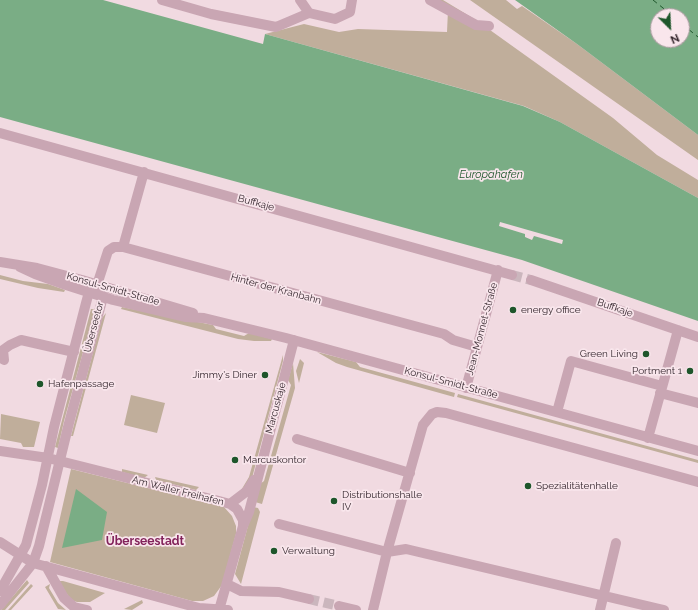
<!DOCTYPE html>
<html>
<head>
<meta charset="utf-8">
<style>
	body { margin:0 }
	#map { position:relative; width:698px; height:610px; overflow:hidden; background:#f1dae1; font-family:Raleway,sans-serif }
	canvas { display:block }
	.north { position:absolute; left:650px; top:8px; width:40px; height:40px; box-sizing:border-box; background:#f9e6ec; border:1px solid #ab9aa0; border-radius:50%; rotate:156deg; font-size:11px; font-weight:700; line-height:16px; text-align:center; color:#35272e }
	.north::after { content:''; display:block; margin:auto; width:14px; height:18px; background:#1e562b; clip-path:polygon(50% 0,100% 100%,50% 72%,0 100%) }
</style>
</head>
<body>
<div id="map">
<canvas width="698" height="610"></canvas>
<div class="north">N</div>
</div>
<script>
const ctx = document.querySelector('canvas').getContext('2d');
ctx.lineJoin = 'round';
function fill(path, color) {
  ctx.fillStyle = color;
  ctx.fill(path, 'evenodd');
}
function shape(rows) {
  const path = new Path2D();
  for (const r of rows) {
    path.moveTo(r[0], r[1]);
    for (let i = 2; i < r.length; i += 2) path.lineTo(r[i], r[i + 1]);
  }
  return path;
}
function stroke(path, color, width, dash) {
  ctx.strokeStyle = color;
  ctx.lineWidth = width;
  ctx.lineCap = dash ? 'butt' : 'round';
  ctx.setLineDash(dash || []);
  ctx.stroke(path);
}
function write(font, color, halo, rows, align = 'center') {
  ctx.font = font + ' Raleway,sans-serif';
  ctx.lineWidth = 3.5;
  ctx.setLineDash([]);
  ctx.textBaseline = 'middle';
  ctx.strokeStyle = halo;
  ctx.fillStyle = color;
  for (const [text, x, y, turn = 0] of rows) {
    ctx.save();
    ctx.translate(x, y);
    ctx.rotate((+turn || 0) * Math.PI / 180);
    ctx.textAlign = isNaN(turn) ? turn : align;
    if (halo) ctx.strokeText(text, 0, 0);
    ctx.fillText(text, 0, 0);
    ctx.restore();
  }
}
fill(shape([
	[429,0,443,0,476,20,613,118,657,155,698,180,698,198,560,122,524,106,265,34,304,24,339,32,358,29,447,32,448,10],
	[470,0,506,0,517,9,522,6,577,44,698,135,698,160],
	[0,275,23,281,48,284,65,290,64,292,38,288,0,279],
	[122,307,213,325,216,329,244,336,249,333,272,339,271,341,254,341,238,339,121,309],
	[91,309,95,309,64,421,58,448,55,447],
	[106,313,73,436,71,436,102,318],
	[317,352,356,362,360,367,455,393,454,397,347,367,336,363],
	[283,355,283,361,252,478,240,492,249,477],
	[300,359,304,363,299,383,296,371],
	[293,363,295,388,262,504,255,502,260,484,264,481,291,385,288,380],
	[458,394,698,460,698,463,457,397],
	[131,395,165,403,157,433,124,425],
	[1,414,40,422,34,447,23,447,21,443,0,439],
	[71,469,224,507,232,516,236,526,236,534,222,585,214,596,203,601,192,601,50,562],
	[122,469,148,475,144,478,122,472],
	[155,477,199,487,196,490,156,480],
	[253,507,258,508,260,512,241,584,235,574],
	[27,580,29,583,5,610,1,610],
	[58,581,63,581,105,593,90,602,77,602,71,600],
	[31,584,33,586,11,610,8,610],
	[50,584,49,588,58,603,66,610,58,609,45,587],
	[142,600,143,603,132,610,124,609]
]), '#c0ae9b');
fill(shape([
	[0,0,103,0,263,44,265,34,523,106,560,122,698,198,698,321,522,260,0,117],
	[515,0,698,0,698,135,577,44],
	[658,16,682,16,682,40,658,40],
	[76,489,107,512,102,540,62,548]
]), '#7aad85');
fill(shape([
	[500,222,563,240,562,244,534,236,532,240,525,237,525,234,499,226]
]), '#f1dae1');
stroke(shape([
	[653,0,673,16],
	[682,24,698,37]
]), '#1e562b', 1, [5, 4]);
stroke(shape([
	[512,275,531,280],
	[309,599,339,606]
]), '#cbb6bd', 10, [10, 5]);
stroke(shape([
	[162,0,211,14,276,27,309,13],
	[300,0,309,13,335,19,350,12,352,0],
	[430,0,476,25,489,26],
	[0,133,512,275],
	[123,247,144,172],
	[0,262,37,268,82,280,193,313],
	[20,267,35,274,66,285,113,300,185,317,204,318,286,338,698,451],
	[531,280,698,337],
	[97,285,108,251,114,247,123,247,444,334,453,340,477,347],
	[4,360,3,350,10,345,21,340,74,352],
	[466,388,498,270],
	[660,393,698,403],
	[557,412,571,361,662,386],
	[648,438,678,330],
	[297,439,410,473],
	[0,451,48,458,219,501,230,504,237,509,243,520,243,526,219,610],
	[230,504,247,491,254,480],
	[279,524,387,552,406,549,664,610],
	[243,526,249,512,294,340],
	[0,542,33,563,199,608,228,610],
	[46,566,64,598,74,607,87,610],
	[227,584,241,591,279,592,309,599],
	[0,591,26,545,42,485,54,427,86,303,89,292,94,288],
	[0,605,33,563,39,546,69,423,103,297,100,291],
	[339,606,356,610],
	[373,610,387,552,423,425,432,414,437,412,446,413,698,482],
	[600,610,616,543]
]), '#c9a6b3', 10);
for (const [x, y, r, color] of [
	[513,310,4,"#1e562b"],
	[646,354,4,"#1e562b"],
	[690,371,4,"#1e562b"],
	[265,375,4,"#1e562b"],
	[40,384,4,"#1e562b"],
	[235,460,4,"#1e562b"],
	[528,486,4,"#1e562b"],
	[334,501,4,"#1e562b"],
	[274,551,4,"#1e562b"]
]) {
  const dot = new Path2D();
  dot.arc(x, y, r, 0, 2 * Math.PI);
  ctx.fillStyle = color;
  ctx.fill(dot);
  stroke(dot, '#f9e6ec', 1.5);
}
write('10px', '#35272e', '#f9e6ec', [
	["Buffkaje",256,203,15],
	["Konsul-Smidt-Straße",113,289,16],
	["Hinter der Kranbahn",276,289,15],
	["Buffkaje",615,308,19],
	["Überseetor",94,327,-75],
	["Jean-Monnet-Straße",482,329,-75],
	["Konsul-Smidt-Straße",451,383,15],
	["Marcuskaje",276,408,-75],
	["Am Waller Freihafen",178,491,14]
]);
write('10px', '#35272e', '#f9e6ec', [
	["energy office",521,310],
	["Green Living",638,354,"right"],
	["Portment 1",682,371,"right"],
	["Jimmy's Diner",257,375,"right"],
	["Hafenpassage",48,384],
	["Marcuskontor",243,460],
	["Spezialitätenhalle",536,486],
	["Distributionshalle",342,495],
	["IV",342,507],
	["Verwaltung",282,551]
], 'left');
write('italic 11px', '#1e562b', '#f9e6ec', [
	["Europahafen",491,175]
]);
write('bold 12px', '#82225a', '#f9e6ec', [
	["Überseestadt",145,541]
]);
</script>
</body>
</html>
